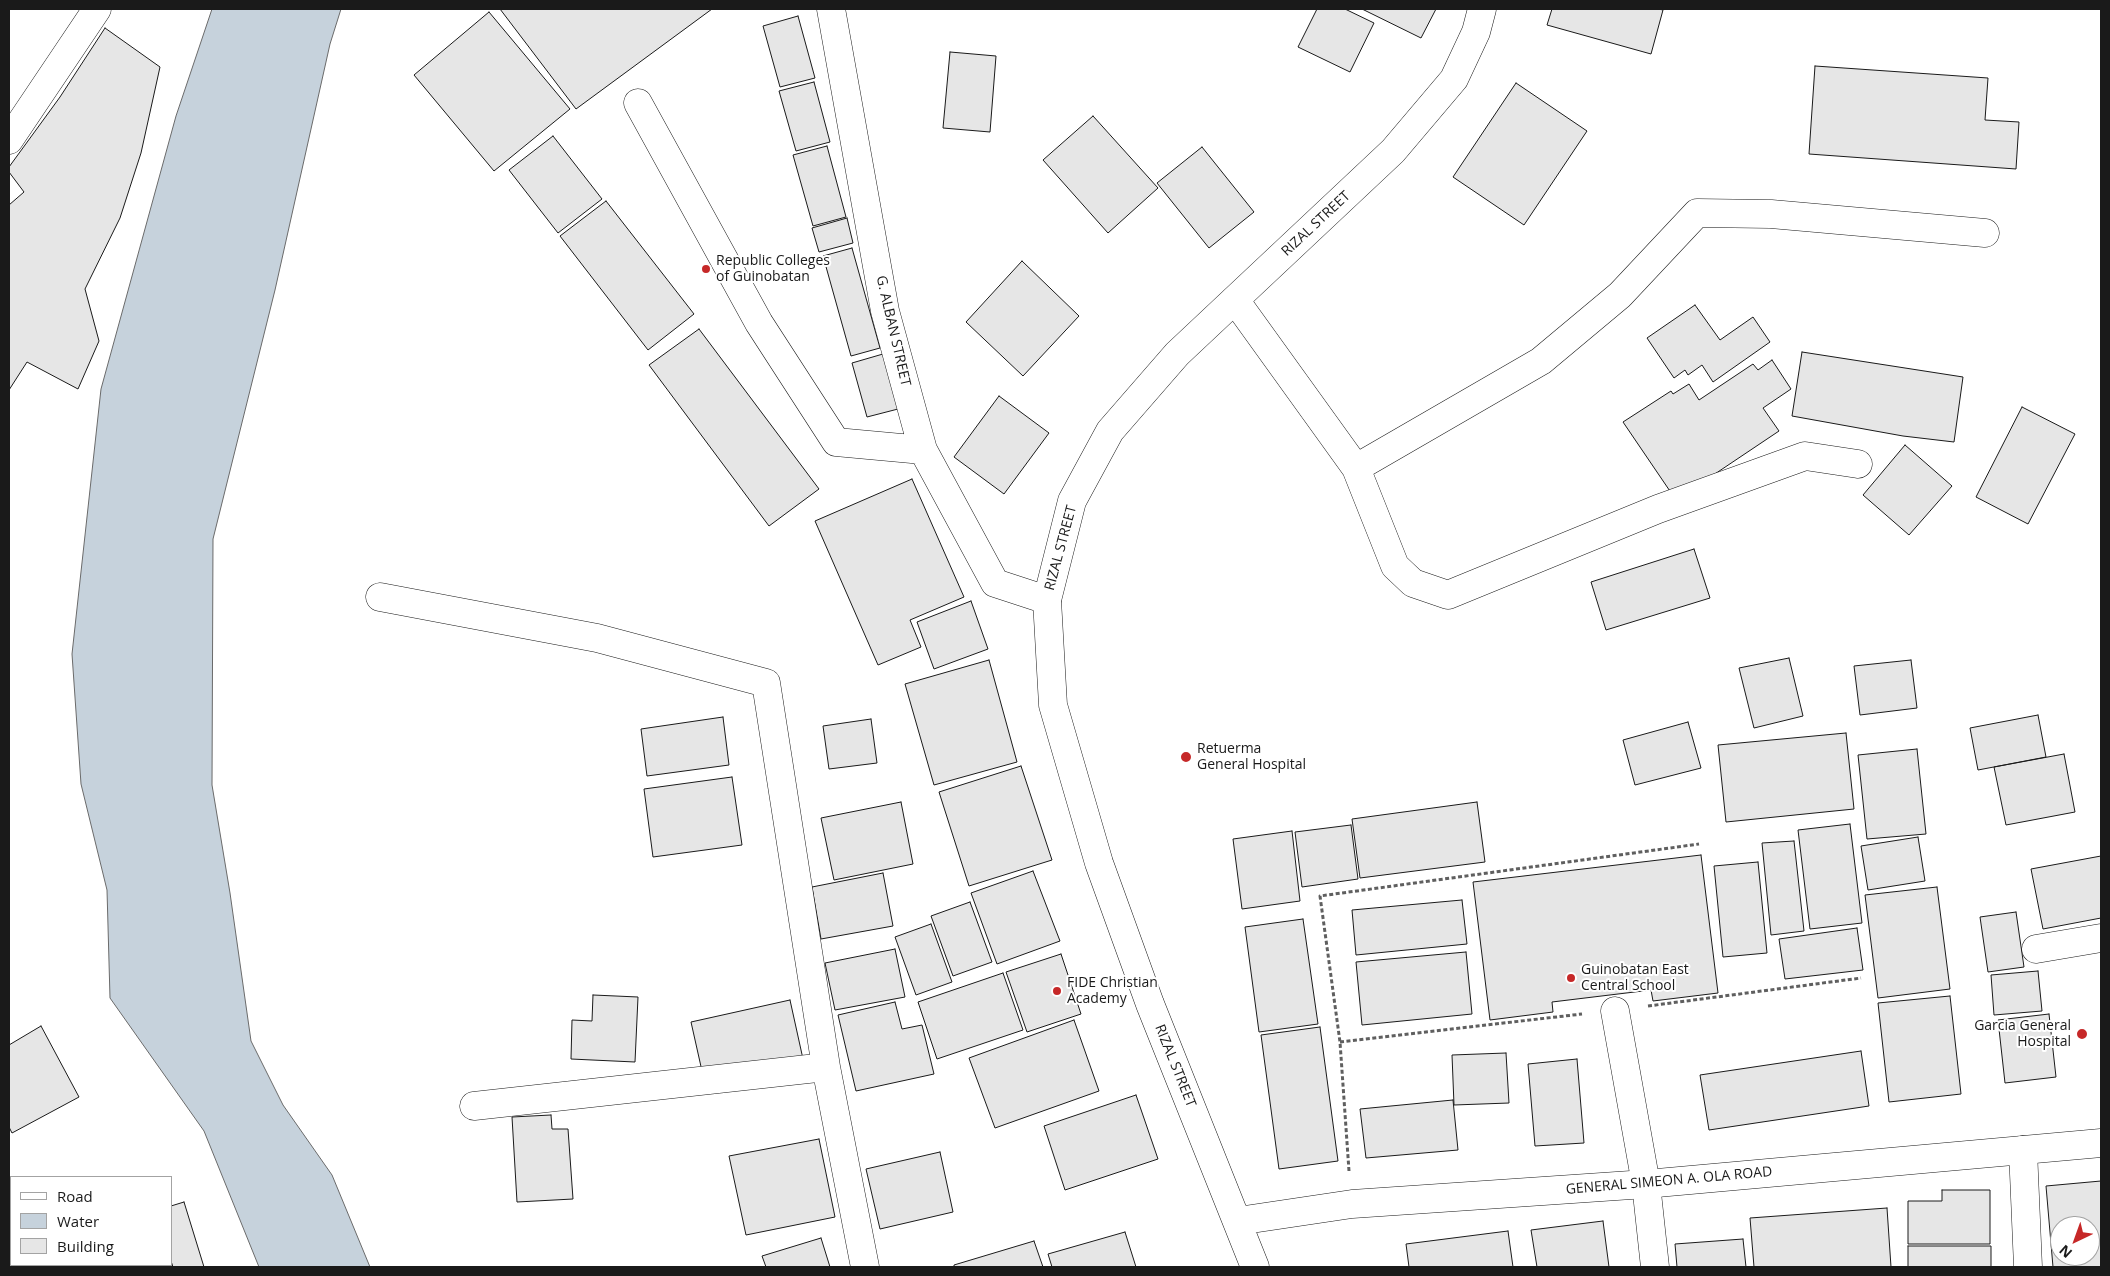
<!DOCTYPE html>
<html>
<head>
<meta charset="utf-8">
<style>
	body { margin:0 }
	#map { position:relative; width:2110px; height:1276px; overflow:hidden; background:#fff; font-family:"Open Sans",sans-serif }
	canvas { display:block }
	.frame { position:absolute; inset:0; border:10px solid #1a1a1a; pointer-events:none }
	.legend { position:absolute; left:10px; top:1176px; width:162px; height:90px; box-sizing:border-box; background:#fff; border:1px solid #a3a3a3; margin:0; padding:6px 9px; list-style:none; font-size:15px; color:#1a1a1a }
	.legend li { display:flex; align-items:center; gap:10px; height:25px }
	.legend b { width:25px; border:1px solid #a3a3a3 }
	.north { position:absolute; left:2050px; top:1216px; width:50px; height:50px; box-sizing:border-box; background:#fff; border:1px solid #a3a3a3; border-radius:50%; rotate:222deg; font-size:14px; font-weight:700; line-height:20px; text-align:center; color:#1a1a1a }
	.north::after { content:''; display:block; margin:auto; width:18px; height:22px; background:#c62828; clip-path:polygon(50% 0,100% 100%,50% 72%,0 100%) }
</style>
</head>
<body>
<div id="map">
<canvas width="2110" height="1276"></canvas>
<div class="frame"></div>
<ul class="legend">
<li><b style="height:6px;background:#fff"></b>Road</li>
<li><b style="height:14px;background:#c6d2dc"></b>Water</li>
<li><b style="height:14px;background:#e6e6e6"></b>Building</li>
</ul>
<div class="north">N</div>
</div>
<script>
const ctx = document.querySelector('canvas').getContext('2d');
ctx.lineJoin = 'round';
function fill(path, color) {
  ctx.fillStyle = color;
  ctx.fill(path, 'evenodd');
}
function shape(rows) {
  const path = new Path2D();
  for (const r of rows) {
    path.moveTo(r[0], r[1]);
    for (let i = 2; i < r.length; i += 2) path.lineTo(r[i], r[i + 1]);
  }
  return path;
}
function stroke(path, color, width, dash) {
  ctx.strokeStyle = color;
  ctx.lineWidth = width;
  ctx.lineCap = dash ? 'butt' : 'round';
  ctx.setLineDash(dash || []);
  ctx.stroke(path);
}
function write(font, color, halo, rows, align = 'center') {
  ctx.font = font + ' "Open Sans",sans-serif';
  ctx.lineWidth = 4;
  ctx.setLineDash([]);
  ctx.textBaseline = 'middle';
  ctx.strokeStyle = halo;
  ctx.fillStyle = color;
  for (const [text, x, y, turn = 0] of rows) {
    ctx.save();
    ctx.translate(x, y);
    ctx.rotate((+turn || 0) * Math.PI / 180);
    ctx.textAlign = isNaN(turn) ? turn : align;
    if (halo) ctx.strokeText(text, 0, 0);
    ctx.fillText(text, 0, 0);
    ctx.restore();
  }
}
const water = shape([
	[212,9,341,9,330,44,275,290,213,539,212,785,230,893,251,1041,283,1105,332,1175,370,1267,259,1267,204,1131,110,998,107,890,81,784,72,654,101,389,176,116,212,9]
]);
fill(water, '#c6d2dc');
stroke(water, '#6a6a6a', 1);
const building = shape([
	[500,9,712,9,576,109,500,9],
	[1317,9,1345,9,1374,23,1350,72,1298,47,1317,9],
	[1362,9,1436,9,1421,38,1362,9],
	[1552,9,1659,9,1663,10,1651,54,1547,25,1552,9],
	[489,12,570,109,494,171,414,75,489,12],
	[798,16,815,78,780,87,763,26,798,16],
	[105,28,160,67,141,153,120,218,85,289,99,341,78,389,27,362,9,390,9,205,24,192,9,172,9,167,60,97,105,28],
	[950,52,996,56,990,132,943,128,950,52],
	[1815,66,1988,78,1985,120,2019,122,2016,169,1809,154,1815,66],
	[814,82,830,142,796,151,779,91,814,82],
	[1516,83,1587,131,1524,225,1453,177,1516,83],
	[1093,116,1158,188,1108,233,1043,160,1093,116],
	[553,136,602,199,558,233,509,170,553,136],
	[827,146,846,217,813,226,793,155,827,146],
	[1202,147,1254,212,1209,248,1157,183,1202,147],
	[606,201,694,314,648,350,560,236,606,201],
	[847,218,853,243,819,252,812,228,847,218],
	[852,248,880,348,851,356,823,256,852,248],
	[1022,261,1079,316,1023,376,966,322,1022,261],
	[1695,305,1720,340,1753,317,1770,342,1713,382,1702,365,1688,375,1685,370,1674,378,1647,338,1695,305],
	[699,329,819,489,769,526,649,365,699,329],
	[1802,352,1963,377,1954,442,1903,436,1792,416,1802,352],
	[883,354,898,409,867,417,852,363,883,354],
	[1772,360,1791,389,1763,408,1779,431,1676,500,1623,422,1671,391,1673,394,1689,384,1699,400,1753,364,1758,370,1772,360],
	[999,396,1049,433,1004,494,954,457,999,396],
	[2022,407,2075,434,2028,524,1976,497,2022,407],
	[1905,445,1952,486,1909,535,1863,495,1905,445],
	[912,479,964,597,910,620,921,647,878,665,815,521,912,479],
	[1694,549,1710,598,1606,630,1591,582,1694,549],
	[971,601,988,649,934,669,917,622,971,601],
	[1789,658,1803,716,1754,728,1739,668,1789,658],
	[989,660,1017,762,934,785,905,684,989,660],
	[1911,660,1917,708,1860,715,1854,666,1911,660],
	[2038,715,2046,757,1978,770,1970,728,2038,715],
	[723,717,729,765,647,776,641,729,723,717],
	[871,719,877,763,829,769,823,726,871,719],
	[1688,722,1701,768,1635,785,1623,740,1688,722],
	[1846,733,1854,809,1726,822,1718,745,1846,733],
	[1917,749,1926,834,1867,839,1858,755,1917,749],
	[2064,754,2075,812,2006,825,1994,767,2064,754],
	[1021,766,1052,860,969,886,939,792,1021,766],
	[732,777,742,845,653,857,644,789,732,777],
	[901,802,913,864,834,880,821,818,901,802],
	[1477,802,1485,862,1360,878,1352,819,1477,802],
	[1850,824,1862,923,1810,929,1798,830,1850,824],
	[1351,825,1358,879,1302,887,1295,832,1351,825],
	[1292,831,1300,901,1242,909,1233,839,1292,831],
	[1918,837,1925,881,1868,890,1861,846,1918,837],
	[1794,841,1804,931,1771,935,1762,843,1794,841],
	[1701,855,1718,993,1653,1001,1651,990,1552,1002,1553,1012,1490,1020,1473,882,1701,855],
	[2101,856,2101,918,2043,929,2031,869,2101,856],
	[1758,862,1767,953,1723,957,1714,866,1758,862],
	[1033,871,1060,941,997,964,971,893,1033,871],
	[883,873,893,926,821,939,812,887,883,873],
	[1937,887,1950,989,1878,998,1865,895,1937,887],
	[1462,900,1467,944,1356,955,1352,910,1462,900],
	[970,902,992,962,953,976,931,916,970,902],
	[2016,912,2024,967,1988,972,1980,917,2016,912],
	[1303,919,1318,1024,1259,1032,1245,927,1303,919],
	[931,924,952,982,916,995,895,937,931,924],
	[1857,928,1863,970,1785,979,1779,939,1857,928],
	[895,949,905,997,835,1010,825,963,895,949],
	[1466,952,1472,1014,1362,1025,1356,962,1466,952],
	[1061,954,1081,1014,1027,1032,1006,972,1061,954],
	[2038,971,2042,1011,1994,1015,1991,975,2038,971],
	[1003,973,1023,1030,937,1059,918,1002,1003,973],
	[593,995,638,997,635,1062,571,1059,572,1020,592,1021,593,995],
	[1950,996,1961,1094,1889,1102,1878,1003,1950,996],
	[790,1000,803,1059,704,1080,691,1022,790,1000],
	[895,1002,902,1029,922,1025,934,1074,856,1091,838,1015,895,1002],
	[2049,1014,2056,1077,2005,1083,1998,1020,2049,1014],
	[1074,1020,1099,1091,995,1128,969,1058,1074,1020],
	[41,1026,79,1097,12,1133,9,1127,9,1045,41,1026],
	[1320,1027,1338,1161,1279,1169,1261,1035,1320,1027],
	[1861,1051,1869,1106,1709,1130,1700,1075,1861,1051],
	[1506,1053,1509,1103,1454,1105,1452,1055,1506,1053],
	[1577,1059,1584,1143,1535,1146,1528,1064,1577,1059],
	[1136,1095,1158,1159,1065,1190,1044,1126,1136,1095],
	[1453,1100,1458,1150,1366,1158,1360,1109,1453,1100],
	[551,1115,552,1129,568,1129,573,1199,517,1202,512,1117,551,1115],
	[819,1139,835,1217,746,1235,729,1156,819,1139],
	[940,1152,953,1212,880,1229,866,1169,940,1152],
	[2101,1181,2101,1267,2053,1267,2046,1186,2101,1181],
	[2060,1226,2090,1226,2090,1256,2060,1256,2060,1226],
	[1942,1190,1990,1190,1990,1244,1908,1244,1908,1201,1942,1201,1942,1190],
	[184,1202,204,1267,173,1267,171,1261,171,1206,184,1202],
	[1887,1208,1891,1267,1754,1267,1750,1218,1887,1208],
	[1603,1221,1609,1267,1537,1267,1531,1230,1603,1221],
	[1508,1231,1513,1267,1409,1267,1406,1244,1508,1231],
	[1125,1232,1136,1267,1052,1267,1048,1254,1125,1232],
	[821,1238,830,1267,766,1267,762,1256,821,1238],
	[1743,1239,1746,1267,1677,1267,1675,1244,1743,1239],
	[1034,1241,1043,1267,954,1267,954,1265,1034,1241],
	[1908,1246,1991,1246,1991,1267,1908,1267,1908,1246]
]);
fill(building, '#e6e6e6');
stroke(building, '#1a1a1a', 1);
const minor = shape([
	[831,9,885,311,923,450,995,583,1047,600],
	[638,103,759,323,836,442,923,450],
	[9,140,97,9],
	[1235,300,1356,468,1395,566,1413,583,1448,595,1658,509,1805,456,1858,464],
	[1356,468,1541,361,1620,295,1697,213,1771,214,1985,233],
	[380,597,597,638,766,683,826,1067,865,1267],
	[2036,949,2101,938],
	[1615,1011,1646,1184,1655,1267],
	[474,1106,826,1067],
	[2023,1150,2028,1267],
	[9,1233,11,1239],
	[23,1265,24,1267]
]);
const major = shape([
	[1238,1221,1352,1204,1646,1184,2101,1143],
	[1255,1267,1150,1004,1099,863,1053,705,1047,600,1072,501,1110,431,1177,354,1393,151,1454,79,1476,32,1482,9]
]);
stroke(minor, '#1a1a1a', 29);
stroke(major, '#1a1a1a', 29);
stroke(shape([
	[1648,1006,1861,978],
	[1340,1042,1582,1014],
	[1349,1171,1340,1042,1320,896,1699,844]
]), '#5f5f5f', 3, [4, 2.5]);
stroke(minor, '#fff', 28);
stroke(major, '#fff', 28);
for (const [x, y, r, color] of [
	[706,269,5,"#c62828"],
	[1186,757,6,"#c62828"],
	[1571,978,5,"#c62828"],
	[1057,991,5,"#c62828"],
	[2082,1034,6,"#c62828"]
]) {
  const dot = new Path2D();
  dot.arc(x, y, r, 0, 2 * Math.PI);
  ctx.fillStyle = color;
  ctx.fill(dot);
  stroke(dot, '#fff', 2);
}
write('14px', '#1a1a1a', '#fff', [
	["RIZAL STREET",1316,224,-43],
	["G. ALBAN STREET",893,331,77],
	["RIZAL STREET",1061,548,-75],
	["RIZAL STREET",1175,1066,68],
	["GENERAL SIMEON A. OLA ROAD",1669,1181,-5]
]);
write('14px', '#1a1a1a', '#fff', [
	["Republic Colleges",716,261],
	["of Guinobatan",716,277],
	["Retuerma",1197,749],
	["General Hospital",1197,765],
	["Guinobatan East",1581,970],
	["Central School",1581,986],
	["FIDE Christian",1067,983],
	["Academy",1067,999],
	["Garcia General",2071,1026,"right"],
	["Hospital",2071,1042,"right"]
], 'left');
</script>
</body>
</html>
